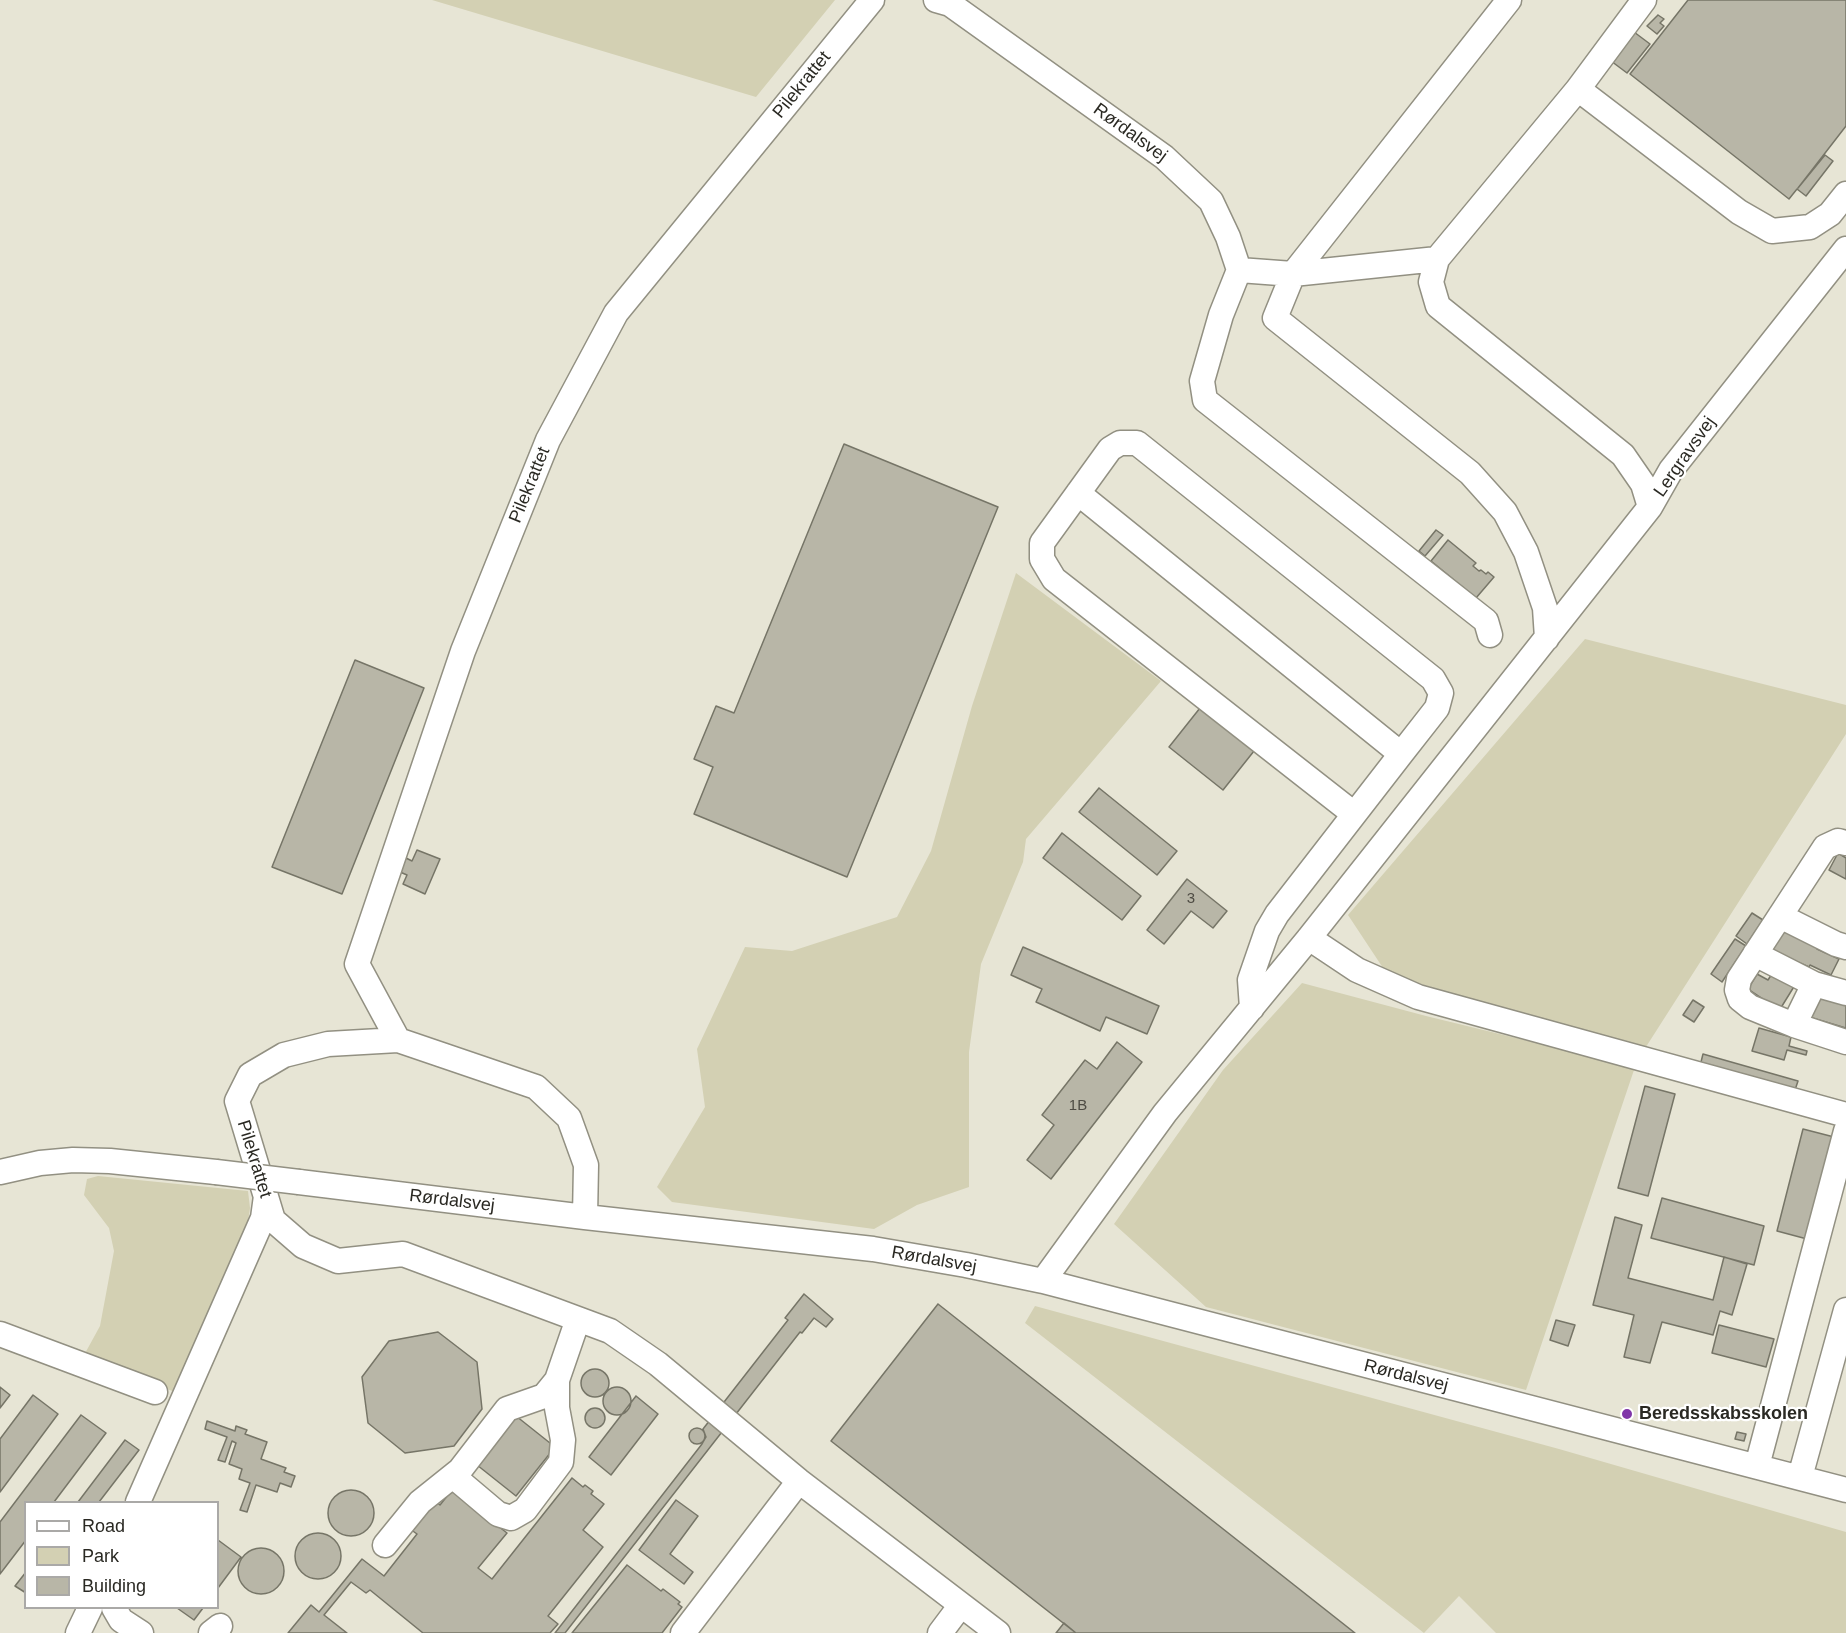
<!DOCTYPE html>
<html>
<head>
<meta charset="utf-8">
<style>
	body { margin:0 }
	#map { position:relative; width:1846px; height:1633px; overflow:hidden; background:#e7e5d5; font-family:Helvetica,sans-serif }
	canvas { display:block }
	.legend { position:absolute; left:24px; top:1501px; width:195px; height:108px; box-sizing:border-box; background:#fff; border:2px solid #aaa9a7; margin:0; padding:8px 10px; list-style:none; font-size:18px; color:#2a2923 }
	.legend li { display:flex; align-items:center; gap:12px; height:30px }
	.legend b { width:30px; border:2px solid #aaa9a7 }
</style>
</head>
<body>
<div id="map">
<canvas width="1846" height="1633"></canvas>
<ul class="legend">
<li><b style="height:8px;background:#fff"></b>Road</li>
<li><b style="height:16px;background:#d3d0b3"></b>Park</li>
<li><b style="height:16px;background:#b8b6a7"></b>Building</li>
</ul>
</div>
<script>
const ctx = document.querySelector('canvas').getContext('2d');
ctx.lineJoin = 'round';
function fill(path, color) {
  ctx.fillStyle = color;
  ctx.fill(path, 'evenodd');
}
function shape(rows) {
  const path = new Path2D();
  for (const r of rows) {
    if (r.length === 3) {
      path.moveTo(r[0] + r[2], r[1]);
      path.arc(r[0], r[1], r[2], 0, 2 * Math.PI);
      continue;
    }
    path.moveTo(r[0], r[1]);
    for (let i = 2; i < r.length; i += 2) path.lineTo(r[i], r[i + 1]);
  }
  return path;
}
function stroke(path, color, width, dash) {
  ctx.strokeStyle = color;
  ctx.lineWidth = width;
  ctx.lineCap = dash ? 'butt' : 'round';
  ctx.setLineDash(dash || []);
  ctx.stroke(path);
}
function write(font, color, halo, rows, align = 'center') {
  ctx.font = font + ' Helvetica,sans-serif';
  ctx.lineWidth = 4.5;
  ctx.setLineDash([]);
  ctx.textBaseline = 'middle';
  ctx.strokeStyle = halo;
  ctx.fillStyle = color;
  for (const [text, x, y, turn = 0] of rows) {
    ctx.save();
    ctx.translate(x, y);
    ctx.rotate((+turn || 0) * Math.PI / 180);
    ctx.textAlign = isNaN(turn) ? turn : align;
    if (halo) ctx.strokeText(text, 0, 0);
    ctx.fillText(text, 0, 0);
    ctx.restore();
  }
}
fill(shape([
	[432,0,835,0,756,97],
	[1016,573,1161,681,1026,839,1023,862,981,964,969,1052,969,1187,917,1205,874,1229,672,1202,657,1187,705,1107,697,1049,745,947,792,951,897,917,931,851,972,706],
	[1585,639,1846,705,1846,734,1644,1050,1387,974,1348,915],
	[1302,983,1426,1016,1635,1067,1526,1390,1206,1307,1114,1224,1223,1070],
	[98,1176,248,1191,250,1208,246,1235,175,1392,83,1357,100,1326,114,1251,109,1228,84,1195,87,1179],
	[1035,1306,1559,1449,1846,1532,1846,1633,1496,1633,1459,1596,1424,1633,1025,1323]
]), '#d3d0b3');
const building = shape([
	[1688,0,1846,0,1846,126,1798,188,1825,155,1833,161,1806,196,1797,189,1789,199,1630,74,1688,0],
	[1658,15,1664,19,1660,23,1664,26,1657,34,1647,26,1658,15],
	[1634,32,1650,44,1627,73,1611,61,1634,32],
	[844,444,998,507,847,877,694,814,713,767,694,759,716,706,734,713,844,444],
	[1436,530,1443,535,1425,556,1419,551,1436,530],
	[1448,540,1476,563,1473,566,1479,571,1481,570,1486,574,1488,572,1494,577,1476,598,1431,561,1448,540],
	[355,660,424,688,342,894,272,867,355,660],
	[1200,708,1254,751,1223,790,1169,747,1200,708],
	[1099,788,1177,851,1157,875,1079,812,1099,788],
	[1062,833,1141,896,1122,920,1043,858,1062,833],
	[417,850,440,859,425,894,403,884,407,875,400,872,406,858,412,861,417,850],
	[1838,853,1846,858,1846,879,1829,870,1838,853],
	[1187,879,1227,911,1213,928,1191,911,1164,944,1147,930,1187,879],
	[1752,913,1763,920,1747,944,1736,936,1752,913],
	[1780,927,1819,945,1817,949,1839,959,1831,975,1810,965,1809,967,1770,950,1780,927],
	[1735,939,1746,946,1722,982,1711,974,1735,939],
	[1023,947,1159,1006,1147,1034,1106,1017,1100,1031,1036,1002,1042,989,1011,975,1023,947],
	[1773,972,1795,985,1782,1006,1775,1007,1748,989,1757,974,1768,980,1773,972],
	[1815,995,1846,1004,1846,1028,1809,1017,1815,995],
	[1693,1000,1704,1007,1694,1022,1683,1015,1693,1000],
	[1759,1028,1791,1037,1789,1046,1807,1051,1806,1055,1787,1050,1784,1060,1752,1051,1759,1028],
	[1117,1042,1142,1062,1051,1179,1027,1160,1054,1125,1042,1115,1085,1060,1097,1069,1117,1042],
	[1703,1054,1798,1081,1793,1096,1698,1074,1703,1054],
	[1645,1086,1675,1094,1648,1196,1618,1188,1645,1086],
	[1803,1129,1834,1137,1807,1239,1777,1231,1803,1129],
	[1662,1198,1764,1226,1754,1265,1651,1238,1662,1198],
	[1615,1217,1642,1225,1628,1278,1713,1300,1724,1257,1747,1264,1732,1315,1720,1311,1713,1335,1662,1322,1650,1363,1624,1357,1634,1315,1593,1305,1615,1217],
	[804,1294,833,1319,826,1327,814,1318,802,1333,800,1332,565,1633,555,1633,702,1444,706,1437,703,1429,788,1320,785,1318,804,1294],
	[938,1304,1355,1633,1076,1633,831,1441,938,1304],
	[1556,1320,1575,1325,1568,1346,1550,1340,1556,1320],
	[1719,1325,1774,1339,1766,1367,1712,1353,1719,1325],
	[438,1332,477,1362,482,1409,454,1446,405,1453,368,1423,362,1377,389,1341,438,1332],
	[595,1383,14],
	[0,1387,10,1395,0,1408,0,1387],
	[617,1401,14],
	[33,1395,58,1414,0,1492,0,1439,33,1395],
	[636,1396,658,1414,611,1475,589,1457,636,1396],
	[595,1418,10],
	[511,1412,555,1447,516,1496,472,1461,511,1412],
	[81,1415,106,1433,54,1502,26,1502,26,1540,0,1574,0,1522,81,1415],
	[207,1421,235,1431,236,1426,247,1430,245,1434,267,1442,261,1459,286,1468,284,1472,295,1476,291,1487,280,1483,277,1492,256,1485,247,1512,240,1510,250,1483,239,1479,242,1469,229,1464,236,1443,232,1441,225,1462,218,1460,227,1437,205,1429,207,1421],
	[697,1436,8],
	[1737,1432,1746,1434,1744,1441,1735,1439,1737,1432],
	[125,1440,139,1450,99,1502,78,1502,125,1440],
	[572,1478,583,1487,585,1485,593,1491,591,1494,604,1504,583,1530,603,1547,548,1616,558,1624,550,1633,423,1633,370,1590,366,1593,351,1582,324,1615,347,1633,288,1633,311,1605,319,1612,362,1559,384,1576,417,1534,410,1529,433,1499,440,1505,452,1490,507,1533,478,1568,492,1579,572,1478],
	[351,1513,23],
	[676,1500,698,1516,670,1554,693,1572,684,1584,639,1550,676,1500],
	[318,1556,23],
	[218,1540,241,1557,218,1588,218,1540],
	[261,1571,23],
	[627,1565,661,1591,663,1589,680,1602,678,1604,682,1607,662,1633,572,1633,627,1565],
	[26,1572,26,1593,15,1586,26,1572],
	[177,1608,203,1608,194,1620,177,1608],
	[1064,1623,1076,1633,1056,1633,1064,1623]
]);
fill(building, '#b8b6a7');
stroke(building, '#767567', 1.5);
const minor = shape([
	[936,0,950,4,1164,157,1211,201,1228,237,1239,270,1293,274,1275,318,1470,473,1505,512,1526,552,1545,608,1547,638],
	[1644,0,1578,89,1437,259,1431,282,1438,306,1623,455,1643,484,1650,507,1671,470,1846,249],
	[1578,89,1739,212,1772,231,1810,227,1830,214,1846,194],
	[1437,259,1293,274,1509,0],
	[1239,270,1221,315,1202,381,1205,400,1486,621,1490,635],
	[1078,493,1401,754],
	[1846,843,1838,841,1825,847,1739,979,1737,990,1740,999,1750,1007,1794,1025,1846,1042],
	[1780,916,1836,944,1846,947],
	[1309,938,1357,970,1418,997,1846,1115],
	[1755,954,1814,984,1846,993],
	[1252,1008,1250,980,1267,931,1277,914,1401,754,1437,708,1441,693,1433,679,1137,443,1120,443,1110,449,1042,543,1042,559,1054,579,1354,814],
	[1794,1025,1814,984],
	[398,1040,357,964,463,651,548,440,616,313,872,0],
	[0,1172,40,1163,73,1160,110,1161,216,1172],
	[299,1182,585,1217,873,1249,966,1265,1043,1281,1846,1490],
	[585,1217,586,1165,569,1118,536,1087,398,1040,328,1044,284,1055,250,1075,237,1101,273,1220,303,1246,338,1261,403,1254,610,1331,658,1364,799,1481,998,1633],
	[1043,1281,1165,1113,1309,938,1650,507],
	[0,1334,155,1392],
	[1757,1466,1846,1131],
	[453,1476,498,1514,511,1518,525,1510,561,1462,563,1440,557,1408,557,1380],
	[1800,1477,1846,1310],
	[138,1502,263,1218,266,1196],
	[385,1545,420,1502,460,1470,507,1409,544,1396,557,1380,578,1319],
	[114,1608,121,1620,141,1633],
	[78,1633,90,1608],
	[211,1633,220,1626],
	[683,1633,799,1481],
	[940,1633,961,1605]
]);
stroke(minor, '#929082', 27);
stroke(minor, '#fff', 24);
const minorBridge = shape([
	[216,1172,299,1182]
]);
stroke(minorBridge, '#929082', 27, []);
stroke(minorBridge, '#fff', 24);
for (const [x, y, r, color] of [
	[1627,1414,6,"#8036a8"]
]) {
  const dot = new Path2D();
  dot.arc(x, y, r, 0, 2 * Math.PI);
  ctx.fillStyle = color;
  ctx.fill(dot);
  stroke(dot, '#fff', 2);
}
write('15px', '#4e4c44', null, [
	["3",1191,899],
	["1B",1078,1106]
]);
write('18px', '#2a2923', '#fff', [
	["Pilekrattet",802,85,-51],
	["Rørdalsvej",1130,133,36],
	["Lergravsvej",1685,457,-55],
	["Pilekrattet",530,485,-68],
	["Pilekrattet",254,1159,73],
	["Rørdalsvej",452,1201,7],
	["Rørdalsvej",934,1260,10],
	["Rørdalsvej",1406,1376,14]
]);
write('bold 18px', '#2a2923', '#fff', [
	["Beredsskabsskolen",1639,1414]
], 'left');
</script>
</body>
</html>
